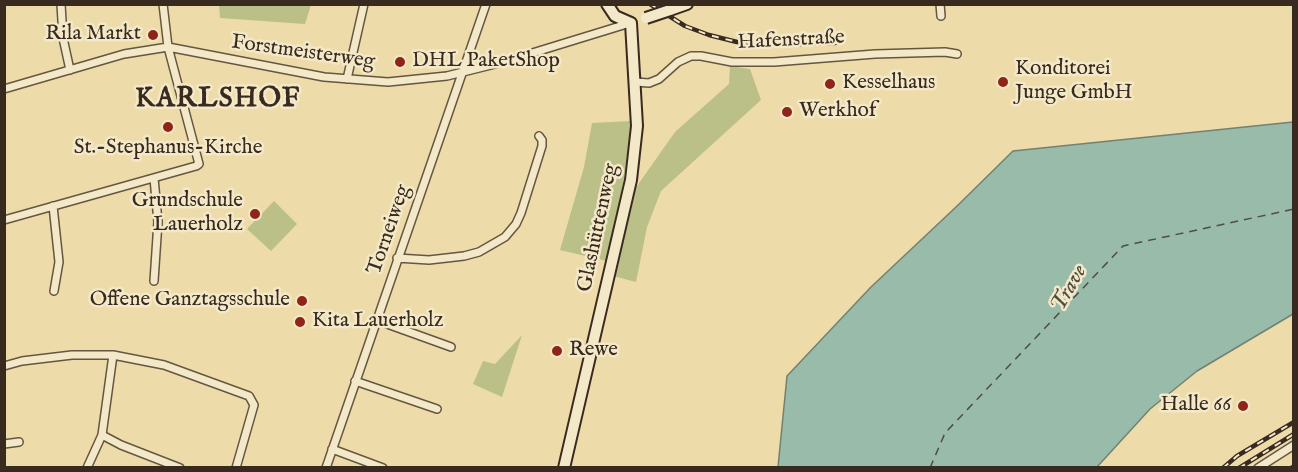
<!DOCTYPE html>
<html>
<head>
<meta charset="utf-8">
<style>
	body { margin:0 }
	#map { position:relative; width:1298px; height:472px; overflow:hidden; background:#eddbaa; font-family:"IM FELL English",serif }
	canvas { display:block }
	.frame { position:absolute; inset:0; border:6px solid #382a1f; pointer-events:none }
</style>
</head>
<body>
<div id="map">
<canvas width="1298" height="472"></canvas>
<div class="frame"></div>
</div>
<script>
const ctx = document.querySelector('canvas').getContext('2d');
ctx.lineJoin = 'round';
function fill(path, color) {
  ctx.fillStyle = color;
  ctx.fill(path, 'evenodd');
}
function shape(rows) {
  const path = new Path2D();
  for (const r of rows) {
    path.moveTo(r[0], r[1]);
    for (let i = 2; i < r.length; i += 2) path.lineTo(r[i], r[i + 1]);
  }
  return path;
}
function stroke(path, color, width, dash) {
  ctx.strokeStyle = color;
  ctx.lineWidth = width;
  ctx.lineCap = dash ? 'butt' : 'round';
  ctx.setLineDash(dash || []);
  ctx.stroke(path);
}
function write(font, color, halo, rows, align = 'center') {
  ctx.font = font + ' "IM FELL English",serif';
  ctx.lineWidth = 5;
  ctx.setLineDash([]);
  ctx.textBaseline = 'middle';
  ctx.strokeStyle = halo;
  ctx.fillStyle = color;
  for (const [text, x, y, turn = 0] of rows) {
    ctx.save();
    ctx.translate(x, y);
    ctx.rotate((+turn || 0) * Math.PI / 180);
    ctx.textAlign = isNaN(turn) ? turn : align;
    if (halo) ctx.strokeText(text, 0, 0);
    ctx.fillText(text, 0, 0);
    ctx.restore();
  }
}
fill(shape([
	[219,5,219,4,311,5,305,24,220,18],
	[730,66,750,69,761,100,661,191,647,227,636,282,613,276,630,203,637,186,675,132,729,84],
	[631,121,624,179,607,261,560,250,584,167,592,123],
	[274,201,297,224,271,251,247,229],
	[522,335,502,397,473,384,483,361,495,364]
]), '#bac087');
const water = shape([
	[1293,122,1293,314,1197,371,1150,409,1097,467,778,467,787,376,871,287,956,207,1013,151,1293,122]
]);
fill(water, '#99bba9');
stroke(water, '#728172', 1.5);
stroke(shape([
	[930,468,945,433,1123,246,1294,209]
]), '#504e42', 1.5, [8, 6]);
const street = shape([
	[61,4,63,38,70,70],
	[940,4,941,16],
	[347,79,364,4],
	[635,82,649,83,659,79,678,62,691,56,701,56,732,62,774,62,875,54,945,52,957,54],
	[4,89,124,54,168,47,324,77,388,82,447,76,503,62,630,23],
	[154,178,158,222,154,281],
	[53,206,59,262,54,291],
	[4,220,196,166,199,164,168,47,163,4],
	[397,258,429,260,464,256,479,252,505,237,516,224,521,213,542,146,542,140,539,136],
	[376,320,451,347],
	[113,355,102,435,121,445,180,468],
	[4,366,22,361,72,355,113,355,164,365,249,396,254,405,236,468],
	[355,381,437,409],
	[4,444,19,442],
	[332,449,383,468],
	[87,468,102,435],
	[326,468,486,4],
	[1258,468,1294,445]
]);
const secondary = shape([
	[607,4,615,16,631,23],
	[670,10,687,4],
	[564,468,631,180,637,126,631,23]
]);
stroke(street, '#655642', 10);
stroke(secondary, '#382a1f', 14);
stroke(street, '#f3e8c8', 7);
stroke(secondary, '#f3e8c8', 10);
const rail = shape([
	[650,4,685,26,709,35,737,42,767,45,835,43],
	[1223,468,1237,456,1294,422],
	[1239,468,1294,434],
	[1291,468,1294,466]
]);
stroke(rail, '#382a1f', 4.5);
stroke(rail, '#f3e8c8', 2, [7]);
const secondaryBridge = shape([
	[646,18,670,10]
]);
stroke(secondaryBridge, '#382a1f', 14, []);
stroke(secondaryBridge, '#f3e8c8', 10);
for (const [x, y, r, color] of [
	[153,35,6,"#8f2418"],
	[400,62,6,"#8f2418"],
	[1003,82,6,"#8f2418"],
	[830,84,6,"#8f2418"],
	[787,112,6,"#8f2418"],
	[168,127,6,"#8f2418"],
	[255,214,6,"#8f2418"],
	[302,301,6,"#8f2418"],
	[300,322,6,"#8f2418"],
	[557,351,6,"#8f2418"],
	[1243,406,6,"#8f2418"]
]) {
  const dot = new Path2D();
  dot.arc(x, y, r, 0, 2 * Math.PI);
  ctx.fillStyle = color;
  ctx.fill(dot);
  stroke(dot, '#f3e8c8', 2);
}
write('21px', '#382a1f', '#f3e8c8', [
	["Rila Markt",141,35,"right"],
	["DHL PaketShop",412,62],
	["Konditorei",1015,70],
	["Junge GmbH",1015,94],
	["Kesselhaus",842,84],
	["Werkhof",799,112],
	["St.-Stephanus-Kirche",168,149,"center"],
	["Grundschule",243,202,"right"],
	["Lauerholz",243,226,"right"],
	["Offene Ganztagsschule",290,301,"right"],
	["Kita Lauerholz",312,322],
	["Rewe",569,351],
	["Halle 66",1231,406,"right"]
], 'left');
write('21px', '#382a1f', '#f3e8c8', [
	["Hafenstraße",791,41,-3],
	["Forstmeisterweg",303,53,8],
	["Glashüttenweg",599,228,-78],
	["Torneiweg",390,230,-71]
]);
write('italic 22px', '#504e42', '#f3e8c8', [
	["Trave",1070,289,-60]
]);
ctx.letterSpacing = '1.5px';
write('bold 27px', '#382a1f', '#f3e8c8', [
	["KARLSHOF",218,100]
]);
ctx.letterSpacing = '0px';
</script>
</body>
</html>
